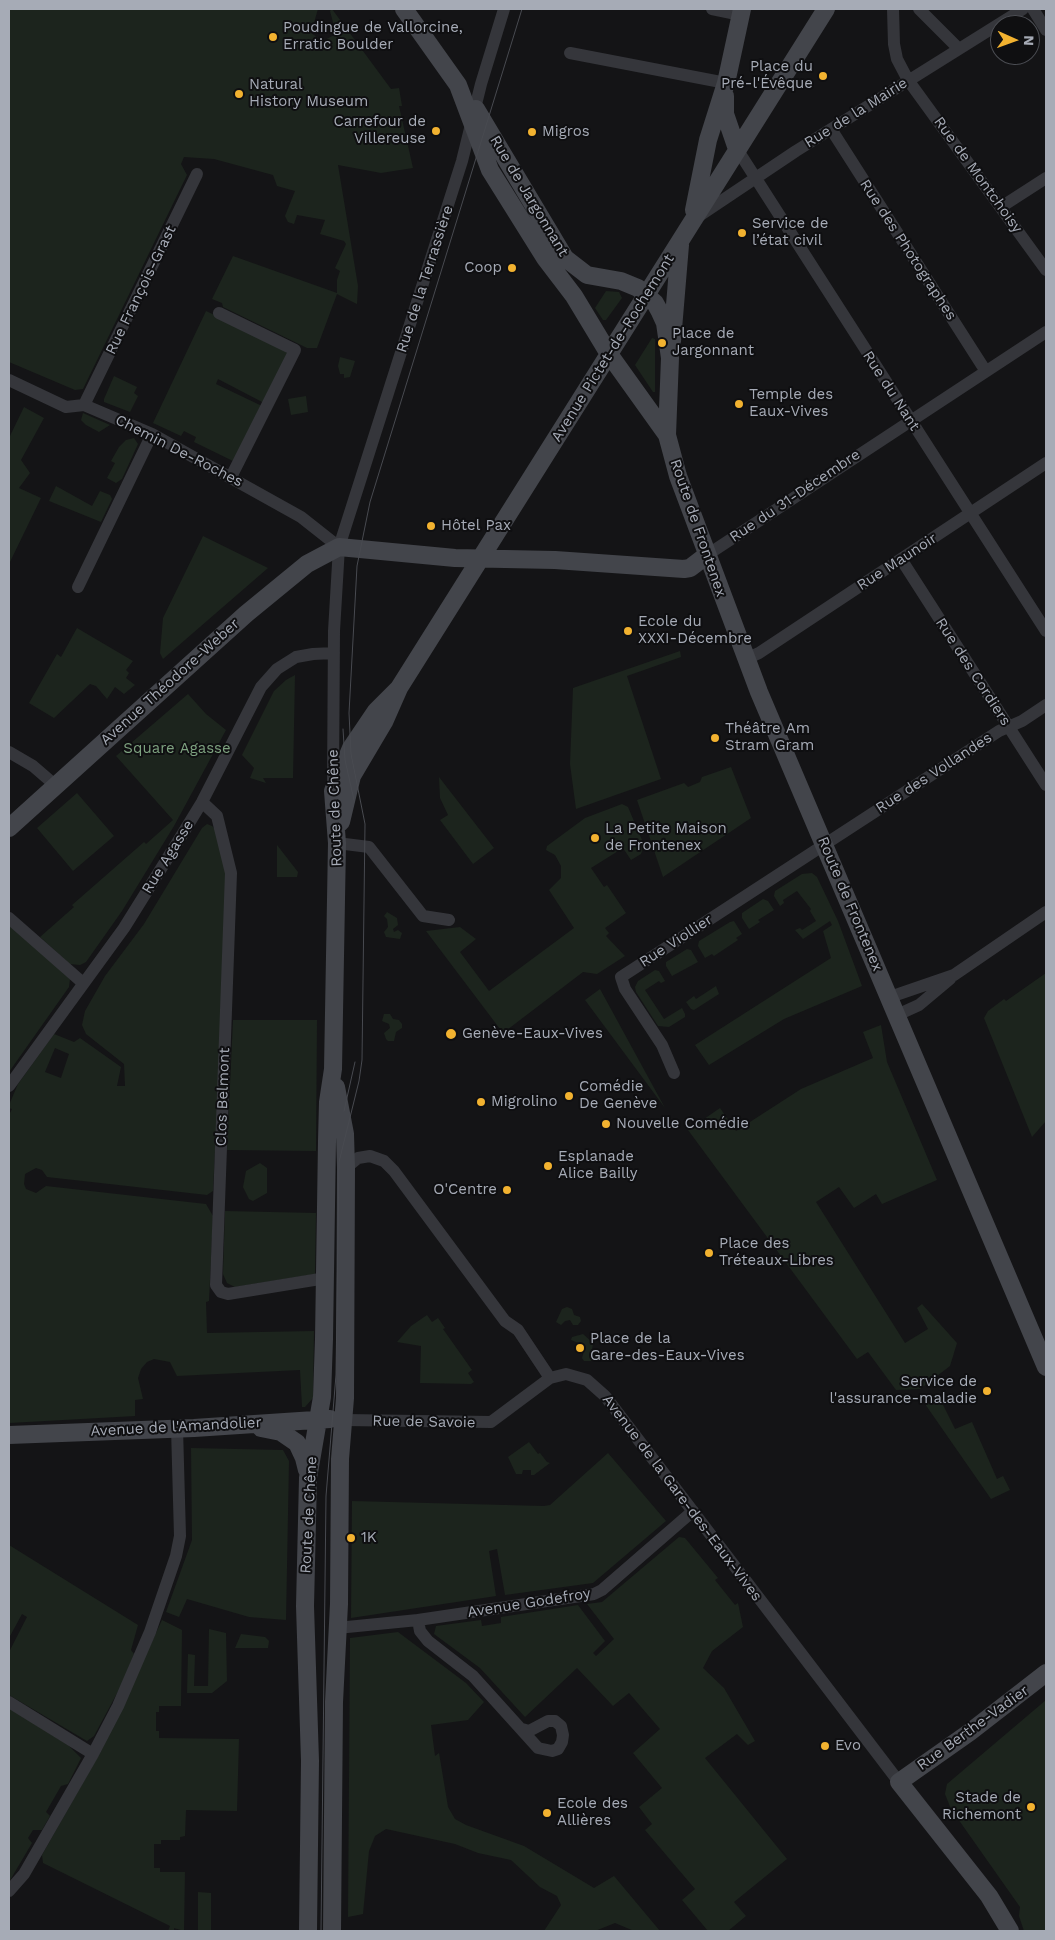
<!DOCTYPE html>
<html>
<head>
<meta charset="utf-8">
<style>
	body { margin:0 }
	#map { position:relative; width:1055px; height:1940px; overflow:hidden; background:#141416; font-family:"Work Sans",sans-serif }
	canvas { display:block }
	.frame { position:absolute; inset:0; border:10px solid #a6abb6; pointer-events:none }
	.north { position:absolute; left:990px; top:15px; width:50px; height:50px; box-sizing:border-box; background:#0f0f11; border:1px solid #4b4d53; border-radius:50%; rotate:92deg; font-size:14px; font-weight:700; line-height:20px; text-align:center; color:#a6abb6 }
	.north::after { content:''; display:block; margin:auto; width:18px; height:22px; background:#f2b230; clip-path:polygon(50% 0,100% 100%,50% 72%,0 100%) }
</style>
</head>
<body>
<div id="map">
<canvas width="1055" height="1940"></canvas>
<div class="frame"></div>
<div class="north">N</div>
</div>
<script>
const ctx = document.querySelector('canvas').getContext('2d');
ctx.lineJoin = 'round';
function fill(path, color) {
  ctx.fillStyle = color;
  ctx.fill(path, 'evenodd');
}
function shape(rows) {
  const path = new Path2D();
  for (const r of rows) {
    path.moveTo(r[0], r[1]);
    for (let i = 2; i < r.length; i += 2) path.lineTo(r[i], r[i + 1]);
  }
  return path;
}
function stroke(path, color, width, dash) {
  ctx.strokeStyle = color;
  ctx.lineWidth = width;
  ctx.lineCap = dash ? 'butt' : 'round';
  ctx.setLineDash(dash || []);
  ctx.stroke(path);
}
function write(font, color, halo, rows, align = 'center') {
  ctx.font = font + ' "Work Sans",sans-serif';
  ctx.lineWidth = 4;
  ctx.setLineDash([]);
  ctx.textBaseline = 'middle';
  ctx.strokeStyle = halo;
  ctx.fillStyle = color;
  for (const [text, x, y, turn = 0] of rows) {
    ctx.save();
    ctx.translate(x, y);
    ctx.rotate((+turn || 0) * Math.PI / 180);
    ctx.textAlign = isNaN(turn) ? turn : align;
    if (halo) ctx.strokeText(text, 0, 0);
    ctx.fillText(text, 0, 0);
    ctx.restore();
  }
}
fill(shape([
	[9,9,318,9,311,33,323,41,336,34,330,11,332,9,391,89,399,88,402,106,399,106,413,168,381,173,338,165,358,286,357,304,337,294,317,348,307,348,223,307,222,303,212,299,233,256,337,293,337,280,340,271,335,268,346,244,344,241,320,234,325,220,297,215,294,224,288,222,285,216,295,191,277,186,273,175,214,159,184,157,181,164,187,175,83,389,75,390,9,362],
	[606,291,619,292,622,298,606,320,603,320,595,308],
	[206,311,285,348,288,355,264,403,218,379,216,384,262,406,235,462,194,442,196,437,184,431,181,436,153,423],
	[652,338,655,339,655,392,653,392,635,365],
	[340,357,355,361,350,377,344,378,344,374,340,374,338,366],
	[114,376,137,387,134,393,138,396,130,412,104,402,104,399],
	[306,396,308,412,291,415,288,399],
	[24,407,44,418,21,460,30,473,19,488,41,498,9,564,9,438],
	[83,413,110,425,99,432,86,425,81,420],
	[134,438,138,444,122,479,116,483,107,478,115,463,111,461,119,447,126,440],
	[56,486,92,506,100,491,110,495,112,499,101,522,49,501],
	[203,536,268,568,163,659,160,653,163,618],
	[77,628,133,661,126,670,129,673,126,678,135,685,124,694,115,687,107,699,96,686,90,684,54,718,29,703,57,654,61,657],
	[680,651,681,657,627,676,661,779,576,809,570,764,573,688],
	[295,675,293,778,263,778,266,783,250,778,254,768,242,755,274,691,286,680],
	[188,694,206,714,226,730,174,826,122,911,86,962,80,965,70,964,40,937,74,907,72,905,144,842,146,844,173,820,116,756],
	[731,767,751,818,663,877,637,800,684,783,688,787,700,782,702,777],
	[439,777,494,848,473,864,440,820,448,815,440,798],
	[77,793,114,836,73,871,37,828],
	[622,804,628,807,642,840,643,848,641,854,631,860,623,848,591,868,604,887,607,885,626,913,605,928,609,933,606,936,625,956,597,974,583,972,503,1033,426,931,460,927,476,939,460,952,489,991,574,928,549,890,561,878,561,866,555,855,546,850,547,846,585,818],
	[207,824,212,826,217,831,228,879,213,1191,207,1195,65,1179,47,1177,42,1170,36,1168,25,1174,24,1184,26,1189,36,1193,46,1186,206,1204,213,1216,209,1301,206,1302,207,1333,314,1331,313,1398,305,1407,302,1407,300,1370,177,1376,170,1362,154,1359,147,1362,141,1369,138,1378,143,1399,135,1400,135,1416,9,1423,9,1115,12,1109,9,1108,9,1105,18,1084,54,1034,74,1042,80,1038,121,1067,117,1086,125,1086,124,1064,86,1034,82,1025,85,1011,105,976,144,924,202,828],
	[55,1048,69,1054,61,1078,45,1072],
	[277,845,298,872,297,877,277,877],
	[812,873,817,877,838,921,862,986,784,1019,709,1065,695,1045,831,958,823,931,832,925,830,921,803,939,795,930,800,928,802,930,816,921,810,911,811,909,797,891,783,900,784,903,780,906,774,896,775,891,802,874],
	[763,899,768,901,774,910,758,920,760,922,749,929,742,918,742,913],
	[387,912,397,918,398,925,393,929,394,932,398,930,402,933,400,939,386,937,384,932,388,927,387,919,384,916],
	[734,921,742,934,736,938,738,940,714,956,712,954,705,958,698,946,699,941,730,922],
	[9,923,70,979,69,987,9,1072],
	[687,949,691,950,698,962,672,976,666,966,666,962],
	[655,970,659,971,665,981,661,983,659,981,645,990,664,1019,682,1008,685,1014,685,1017,669,1027,658,1026,636,992,635,987,638,981],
	[1046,973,1046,1121,1032,1137,984,1018,988,1011,1004,999,1006,1001],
	[716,986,719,994,694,1010,691,1009,686,1002,694,996,696,999],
	[600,989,665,1108,585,1000],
	[384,1014,390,1014,393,1019,399,1020,402,1024,402,1028,396,1032,394,1041,388,1041,386,1039,384,1033,390,1028,389,1024,382,1021],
	[233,1020,317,1020,316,1151,227,1150],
	[881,1025,887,1062,937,1180,882,1204,876,1194,854,1208,839,1187,816,1202,905,1343,928,1329,917,1308,922,1304,957,1343,950,1366,920,1389,896,1390,868,1352,857,1359,688,1130,720,1108,736,1131,801,1089,873,1058,863,1032],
	[260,1163,267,1168,267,1193,253,1201,249,1199,243,1187,246,1171],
	[225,1211,316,1213,315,1274,235,1287,227,1283,223,1274],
	[567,1307,572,1309,574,1315,580,1317,581,1321,578,1325,573,1325,570,1320,565,1321,561,1325,556,1322,562,1309],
	[427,1315,432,1322,438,1318,445,1328,443,1329,472,1370,468,1373,474,1382,471,1384,420,1383,421,1346,397,1342,411,1326],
	[583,1334,593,1343,592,1350,594,1357,591,1361,584,1361,582,1358,584,1351,581,1344,571,1340,572,1337],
	[938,1395,955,1429,972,1422,997,1479,1003,1476,1010,1490,991,1499,925,1404],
	[529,1442,538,1454,540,1453,547,1462,550,1463,534,1475,531,1475,531,1470,523,1470,522,1474,516,1474,508,1457],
	[191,1448,283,1450,289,1461,286,1620,249,1617,187,1599,179,1617,166,1612,192,1540],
	[608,1453,666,1521,593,1583,505,1595,497,1549,489,1551,496,1596,351,1618,352,1501,544,1506,550,1505],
	[679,1537,685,1538,718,1578,715,1580,735,1605,738,1603,743,1627,712,1651,703,1668,724,1688,755,1741,748,1745,737,1734,705,1758,787,1859,734,1902,746,1916,728,1931,708,1931,682,1900,695,1889,645,1830,652,1824,639,1807,662,1788,633,1753,660,1729,629,1693,613,1706,577,1668,525,1717,480,1668,434,1634,436,1626,481,1620,482,1626,501,1623,501,1617,578,1605,605,1641,593,1653,596,1656,614,1639,587,1604,602,1602],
	[9,1545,138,1625,131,1650,134,1654,122,1684,94,1736,87,1741,9,1695,9,1652,27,1617,22,1614,9,1638],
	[162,1620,182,1630,181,1706,159,1706,159,1712,156,1712,156,1731,159,1731,159,1738,239,1739,237,1811,186,1810,185,1836,180,1837,180,1840,161,1840,161,1844,154,1844,154,1868,160,1868,160,1872,185,1872,184,1931,174,1928,174,1931,168,1931,170,1926,43,1863,42,1855,101,1751],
	[209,1629,226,1633,227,1681,212,1693,187,1693,188,1654,195,1655,194,1686,208,1686],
	[398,1632,466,1683,484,1702,468,1720,431,1725,435,1756,439,1753,448,1807,455,1819,466,1825,524,1846,594,1888,614,1876,660,1931,634,1931,615,1923,595,1931,544,1931,561,1905,557,1896,540,1887,511,1860,478,1853,455,1844,386,1829,375,1836,369,1851,363,1914,348,1917,350,1638],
	[241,1634,265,1637,269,1641,268,1648,235,1648],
	[1046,1700,1046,1931,1024,1931,1019,1916,1020,1907,951,1809,945,1794,947,1784],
	[9,1708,68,1745,81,1758,68,1784,61,1786,46,1812,50,1816,42,1830,33,1830,28,1838,32,1843,9,1882],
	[198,1892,211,1893,211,1931,198,1931]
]), '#1c241d');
stroke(shape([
	[712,9,741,15],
	[893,9,894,44,897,59,908,80,1046,270],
	[919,9,959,49],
	[1033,9,1046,30],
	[570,53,726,83],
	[831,129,985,370],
	[737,149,1046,631],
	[1001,207,1046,178],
	[696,218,796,151,1023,9],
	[219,313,295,350,231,477],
	[9,380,66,407,84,405,152,434,301,517,339,547],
	[84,405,197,174],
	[707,555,1046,332],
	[901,559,1046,785],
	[78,587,152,434],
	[746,659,759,653,1046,463],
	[9,752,33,766,55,785],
	[333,784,334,631,339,547,462,161,481,84,504,9],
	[202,802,217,816,231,873,216,1285,221,1292,228,1294,326,1278],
	[337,843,369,847,423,916,449,920],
	[9,918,83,983],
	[890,997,954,975,1046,912],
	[897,1015,919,1005,950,979],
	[674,1073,662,1045,625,989,621,977,999,731,1022,721,1046,705],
	[9,1086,124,928,177,843,202,802,261,687,277,669,296,657,313,654,334,653],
	[346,1168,358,1158,370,1156,384,1161,394,1171,505,1321,518,1330,550,1378],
	[344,1420,491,1422,550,1378,566,1374,587,1380,605,1396,899,1782],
	[418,1620,420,1631,428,1641,473,1676,538,1748,552,1751,558,1749,562,1742,563,1735,561,1726,555,1721,548,1721,529,1731,522,1729],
	[337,1628,418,1620,594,1594,602,1590,693,1511],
	[9,1702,93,1754],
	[9,1891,24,1874,93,1754,118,1706,150,1632,176,1556,180,1536,177,1428]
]), '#35363b', 12);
stroke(shape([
	[404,9,458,85,490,170,545,258,574,296,609,354,667,435,678,476,759,692,1046,1367],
	[725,96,725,114,737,149],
	[476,109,565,258,587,275,621,281,638,288,655,303,660,312,665,323,670,358,667,435],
	[694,210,708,140,726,83,742,9],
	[672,341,680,245],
	[341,822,352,776,384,722,399,688,826,9],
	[9,828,246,614,307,564,339,547,455,558,555,560,684,569,690,568,707,555],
	[261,1428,281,1432,297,1443,304,1458,307,1470],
	[9,1435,194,1428,330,1419],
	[308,1931,310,1761,305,1606,308,1478,322,1397,324,1339,327,1141,328,1102,333,1069,337,843,333,791,351,748,376,711,399,688],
	[332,1931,334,1702,339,1604,340,1459,345,1398,346,1168,345,1134,336,1087],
	[1010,1931,989,1896,899,1782,970,1732,1046,1673]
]), '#43454b', 18);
stroke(shape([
	[343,729,345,760,354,800],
	[344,1111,355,1062],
	[321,1931,326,1496,336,1375,339,1162,359,1081,362,1060,365,824,351,754,349,713,357,566,370,502,522,9]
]), '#484a50', 1);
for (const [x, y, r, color] of [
	[273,37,5,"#f2b230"],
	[823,76,5,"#f2b230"],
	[239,94,5,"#f2b230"],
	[436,131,5,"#f2b230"],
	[532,132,5,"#f2b230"],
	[742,233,5,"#f2b230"],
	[512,268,5,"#f2b230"],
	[662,343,5,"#f2b230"],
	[739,404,5,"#f2b230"],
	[431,526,5,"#f2b230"],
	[628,631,5,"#f2b230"],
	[715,738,5,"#f2b230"],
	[595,838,5,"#f2b230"],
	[451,1034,6,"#f2b230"],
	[569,1096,5,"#f2b230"],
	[481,1102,5,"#f2b230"],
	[606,1124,5,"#f2b230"],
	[548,1166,5,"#f2b230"],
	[507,1190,5,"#f2b230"],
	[709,1253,5,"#f2b230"],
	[580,1348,5,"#f2b230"],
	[987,1391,5,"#f2b230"],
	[351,1538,5,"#f2b230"],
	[825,1746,5,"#f2b230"],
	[1031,1807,5,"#f2b230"],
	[547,1813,5,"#f2b230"]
]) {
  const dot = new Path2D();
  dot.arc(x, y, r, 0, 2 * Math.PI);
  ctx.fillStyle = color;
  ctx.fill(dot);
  stroke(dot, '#0f0f11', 2);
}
write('15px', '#a6abb6', '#0f0f11', [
	["Poudingue de Vallorcine,",283,28],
	["Erratic Boulder",283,45],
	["Place du",813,67,"right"],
	["Pré-l'Évêque",813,84,"right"],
	["Natural",249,85],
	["History Museum",249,102],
	["Carrefour de",426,122,"right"],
	["Villereuse",426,139,"right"],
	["Migros",542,132],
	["Service de",752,224],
	["l’état civil",752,241],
	["Coop",502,268,"right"],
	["Place de",672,334],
	["Jargonnant",672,351],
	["Temple des",749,395],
	["Eaux-Vives",749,412],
	["Hôtel Pax",441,526],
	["Ecole du",638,622],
	["XXXI-Décembre",638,639],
	["Théâtre Am",725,729],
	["Stram Gram",725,746],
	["La Petite Maison",605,829],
	["de Frontenex",605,846],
	["Genève-Eaux-Vives",462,1034],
	["Comédie",579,1087],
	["De Genève",579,1104],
	["Migrolino",491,1102],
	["Nouvelle Comédie",616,1124],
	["Esplanade",558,1157],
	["Alice Bailly",558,1174],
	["O'Centre",497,1190,"right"],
	["Place des",719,1244],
	["Tréteaux-Libres",719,1261],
	["Place de la",590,1339],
	["Gare-des-Eaux-Vives",590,1356],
	["Service de",977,1382,"right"],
	["l'assurance-maladie",977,1399,"right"],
	["1K",361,1538],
	["Evo",835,1746],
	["Stade de",1021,1798,"right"],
	["Richemont",1021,1815,"right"],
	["Ecole des",557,1804],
	["Allières",557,1821]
], 'left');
write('15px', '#a6abb6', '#0f0f11', [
	["Rue de la Mairie",856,113,-32],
	["Rue de Montchoisy",978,175,54],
	["Rue de Jargonnant",529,196,59],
	["Rue des Photographes",908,250,57],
	["Rue de la Terrassière",425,279,-72],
	["Rue François-Grast",141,290,-64],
	["Avenue Pictet-de-Rochemont",613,348,-58],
	["Rue du Nant",891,391,57],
	["Chemin De-Roches",179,451,27],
	["Rue du 31-Décembre",795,496,-34],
	["Route de Frontenex",698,528,71],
	["Rue Maunoir",897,562,-33],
	["Rue des Cordiers",973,672,57],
	["Avenue Théodore-Weber",170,682,-42],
	["Rue des Vollandes",934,773,-33],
	["Route de Chêne",335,808,-92],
	["Rue Agasse",168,857,-58],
	["Route de Frontenex",850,904,67],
	["Rue Viollier",676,941,-33],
	["Clos Belmont",223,1097,-88],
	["Rue de Savoie",424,1422,1],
	["Avenue de l'Amandolier",176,1427,-3],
	["Avenue de la Gare-des-Eaux-Vives",682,1498,53],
	["Route de Chêne",309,1515,-87],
	["Avenue Godefroy",529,1603,-9],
	["Rue Berthe-Vadier",973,1728,-36]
]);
write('15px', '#7da17f', '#0f0f11', [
	["Square Agasse",177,749]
]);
</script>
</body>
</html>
